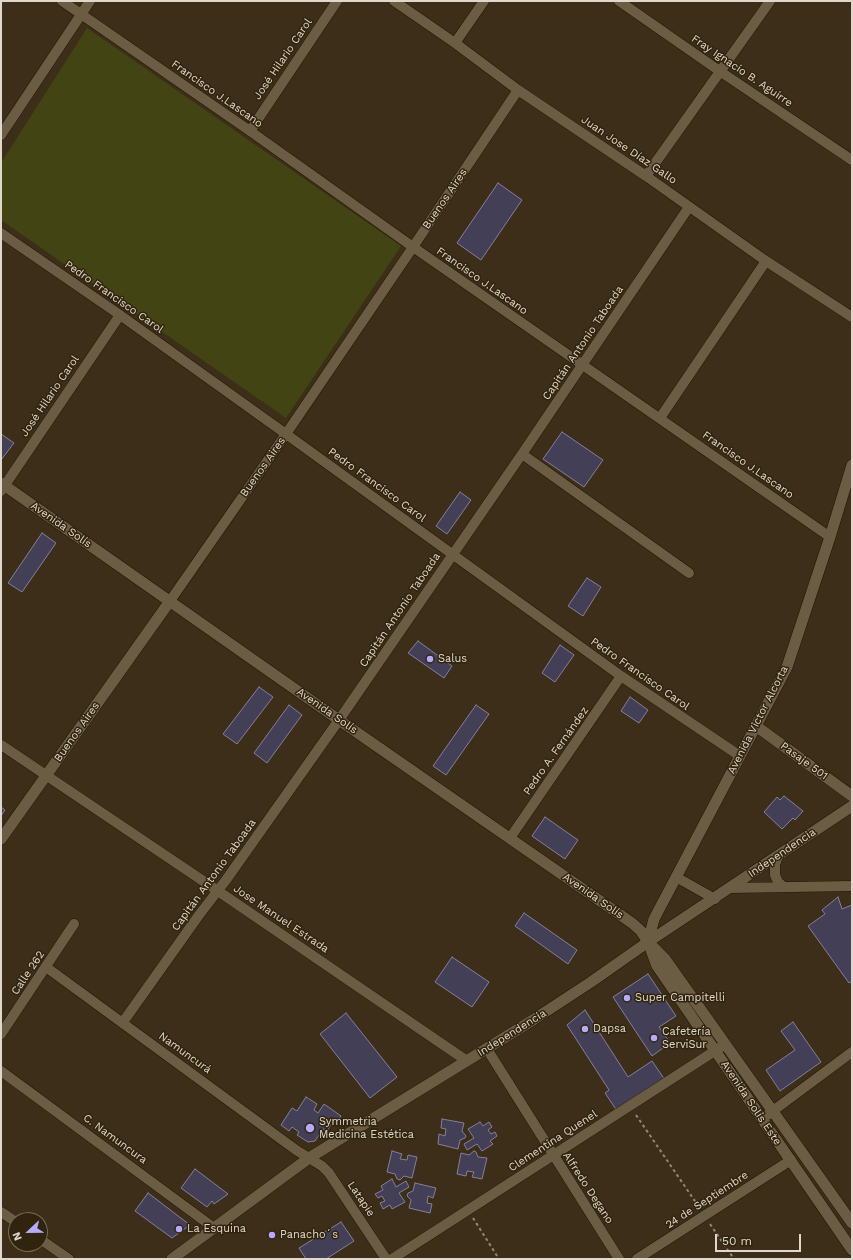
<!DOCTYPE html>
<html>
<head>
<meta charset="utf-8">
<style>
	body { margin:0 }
	#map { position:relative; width:853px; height:1260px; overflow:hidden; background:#3c2e18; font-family:"Work Sans",sans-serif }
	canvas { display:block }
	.frame { position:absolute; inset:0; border:2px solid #e0d8ca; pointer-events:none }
	.north { position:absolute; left:8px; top:1212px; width:40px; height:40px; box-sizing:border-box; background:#31240e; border:1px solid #776c59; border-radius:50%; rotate:248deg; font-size:11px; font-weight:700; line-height:16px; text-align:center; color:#e0d8ca }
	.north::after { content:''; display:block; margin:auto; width:14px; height:18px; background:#b6abf8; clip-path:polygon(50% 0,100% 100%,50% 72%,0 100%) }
	.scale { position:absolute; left:715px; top:1234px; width:86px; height:18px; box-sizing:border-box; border:2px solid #e0d8ca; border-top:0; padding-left:5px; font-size:12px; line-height:14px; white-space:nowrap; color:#e0d8ca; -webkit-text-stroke:3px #31240e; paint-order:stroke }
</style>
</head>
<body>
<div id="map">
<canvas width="853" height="1260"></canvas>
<div class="frame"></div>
<div class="north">N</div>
<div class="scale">50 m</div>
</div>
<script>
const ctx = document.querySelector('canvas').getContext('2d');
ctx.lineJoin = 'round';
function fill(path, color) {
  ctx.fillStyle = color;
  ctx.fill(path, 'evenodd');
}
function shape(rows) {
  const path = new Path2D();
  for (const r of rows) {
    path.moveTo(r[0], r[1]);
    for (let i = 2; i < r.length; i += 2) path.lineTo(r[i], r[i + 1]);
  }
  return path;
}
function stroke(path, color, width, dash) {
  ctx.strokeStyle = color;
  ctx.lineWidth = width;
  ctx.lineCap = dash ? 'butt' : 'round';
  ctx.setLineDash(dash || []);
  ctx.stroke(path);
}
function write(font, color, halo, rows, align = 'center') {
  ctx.font = font + ' "Work Sans",sans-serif';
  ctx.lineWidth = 3;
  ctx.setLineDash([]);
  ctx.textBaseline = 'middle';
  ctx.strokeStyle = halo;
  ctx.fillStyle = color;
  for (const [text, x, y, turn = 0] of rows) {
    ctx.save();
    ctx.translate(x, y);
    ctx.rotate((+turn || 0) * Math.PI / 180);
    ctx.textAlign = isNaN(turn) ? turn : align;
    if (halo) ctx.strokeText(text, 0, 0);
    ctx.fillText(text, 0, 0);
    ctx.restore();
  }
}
fill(shape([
	[87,28,401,246,286,418,1,220,1,163]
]), '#434413');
const building = shape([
	[498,183,522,200,481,260,457,243,498,183],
	[562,432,603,460,584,487,543,459,562,432],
	[1,434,14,443,1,460,1,434],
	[460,492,471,500,447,534,436,526,460,492],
	[42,533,56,543,22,592,8,583,42,533],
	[587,578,601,587,583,616,568,606,587,578],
	[418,641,452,666,444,678,408,653,418,641],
	[560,645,574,655,555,682,542,673,560,645],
	[259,687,273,697,237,744,223,734,259,687],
	[630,697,648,710,639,723,621,711,630,697],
	[289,705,302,715,267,763,254,753,289,705],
	[476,705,489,714,446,775,433,766,476,705],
	[784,796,803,811,795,820,793,818,782,829,764,812,777,797,780,800,784,796],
	[1,807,5,810,1,816,1,807],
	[545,817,578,840,565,859,532,836,545,817],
	[838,897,842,909,852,905,852,981,849,983,808,926,825,914,822,910,838,897],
	[524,913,577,950,568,964,515,926,524,913],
	[452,957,489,982,472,1007,435,982,452,957],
	[648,974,676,1016,659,1027,670,1043,652,1056,613,997,648,974],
	[585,1010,628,1077,652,1061,665,1080,617,1111,605,1093,609,1090,567,1025,585,1010],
	[346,1013,397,1077,370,1098,320,1034,346,1013],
	[793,1022,821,1062,780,1091,766,1070,795,1050,781,1031,793,1022],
	[306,1097,317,1104,314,1110,318,1113,324,1104,341,1116,336,1123,333,1121,327,1131,323,1129,315,1141,308,1142,297,1135,299,1132,292,1127,289,1131,281,1125,292,1108,297,1111,306,1097],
	[442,1119,464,1123,462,1131,466,1136,465,1138,460,1140,458,1149,438,1144,439,1134,445,1136,446,1129,441,1128,442,1119],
	[480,1122,483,1126,489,1122,492,1127,488,1130,491,1134,495,1132,497,1136,490,1141,493,1144,482,1151,477,1144,467,1150,464,1144,474,1138,468,1129,480,1122],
	[392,1151,402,1154,400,1159,407,1160,408,1155,417,1157,412,1178,404,1176,400,1180,397,1179,395,1174,387,1172,392,1151],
	[474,1151,476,1152,478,1157,487,1158,482,1179,472,1177,474,1172,467,1171,466,1176,457,1174,461,1153,469,1155,474,1151],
	[195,1169,228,1194,214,1204,212,1201,207,1207,181,1188,195,1169],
	[392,1179,396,1187,406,1181,409,1187,399,1193,405,1202,392,1209,390,1205,383,1209,380,1203,385,1201,382,1196,378,1198,375,1194,383,1190,381,1186,392,1179],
	[415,1183,436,1188,433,1198,428,1196,427,1203,432,1204,430,1213,409,1208,411,1200,407,1196,408,1193,413,1191,415,1183],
	[148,1193,190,1225,172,1238,135,1211,148,1193],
	[341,1222,354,1241,326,1259,306,1259,299,1248,341,1222]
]);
fill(building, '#433f57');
stroke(building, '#84809b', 1);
const minor = shape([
	[62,1,250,131,413,247,830,537],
	[394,1,455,43,518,90,646,176,766,261,852,317],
	[619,1,721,72,852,160],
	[455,43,484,1],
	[250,131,337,1],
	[1,135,90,1],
	[646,176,770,1],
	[1,233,120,315,286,434,621,676,740,756],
	[660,418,766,261],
	[522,454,689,573],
	[1,491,120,315],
	[170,601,286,434,413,247,518,90],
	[1,745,218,891,467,1061],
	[510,838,621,676],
	[778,856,775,865,775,875,778,882,784,887],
	[676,877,715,899],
	[729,888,852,886],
	[46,967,296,1150,322,1166,329,1173,386,1259],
	[123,1022,199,915,226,880,339,720,522,454,689,207],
	[1,1034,74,924],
	[487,1049,619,1259],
	[1,1071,214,1228],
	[762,1119,852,1052],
	[1,1212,16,1222],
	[40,1239,69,1259],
	[392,1259,721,1047],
	[637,1259,791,1160]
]);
const tertiary = shape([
	[756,726,852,796],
	[1,839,170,601],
	[172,1259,309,1158,533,1020,591,982,648,942]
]);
const secondary = shape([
	[1,483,339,720,632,923,641,931,648,942,665,959,852,1223],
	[648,942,654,919,787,667,830,537,852,465],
	[648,942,852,806],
	[650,947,657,966,852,1250]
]);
stroke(minor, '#231602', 11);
stroke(tertiary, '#231602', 12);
stroke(secondary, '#231602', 12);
stroke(shape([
	[636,1115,699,1207],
	[473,1218,499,1259],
	[710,1224,734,1259]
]), '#938876', 2, [3, 3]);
stroke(minor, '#6b5c44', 10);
stroke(tertiary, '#6b5c44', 11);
stroke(secondary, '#6b5c44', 11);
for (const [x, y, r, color] of [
	[430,659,4,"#b6abf8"],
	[627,998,4,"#b6abf8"],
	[585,1029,4,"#b6abf8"],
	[654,1038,4,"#b6abf8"],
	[310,1128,5,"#b6abf8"],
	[179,1229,4,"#b6abf8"],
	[272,1235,4,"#b6abf8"]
]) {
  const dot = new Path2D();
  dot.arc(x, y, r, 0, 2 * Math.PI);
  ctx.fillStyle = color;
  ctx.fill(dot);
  stroke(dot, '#31240e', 1.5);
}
write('11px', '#e0d8ca', '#31240e', [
	["José Hilario Carol",283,59,-56],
	["Fray Ignacio B. Aguirre",742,71,34],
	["Francisco J.Lascano",217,94,35],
	["Juan Jose Díaz Gallo",629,150,34],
	["Buenos Aires",445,199,-56],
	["Francisco J.Lascano",482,281,35],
	["Pedro Francisco Carol",114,297,35],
	["Capitán Antonio Taboada",583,343,-56],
	["José Hilario Carol",50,396,-56],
	["Francisco J.Lascano",748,465,35],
	["Buenos Aires",263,467,-55],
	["Pedro Francisco Carol",377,485,36],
	["Avenida Solís",61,525,35],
	["Capitán Antonio Taboada",400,610,-56],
	["Pedro Francisco Carol",640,674,35],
	["Avenida Solís",327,711,35],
	["Avenida Victor Alcorta",758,720,-63],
	["Buenos Aires",77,732,-55],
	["Pedro A. Fernández",556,751,-55],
	["Pasaje 501",804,761,36],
	["Independencia",782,853,-34],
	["Capitán Antonio Taboada",214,875,-54],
	["Avenida Solís",593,896,35],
	["Jose Manuel Estrada",281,919,34],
	["Calle 262",28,973,-56],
	["Independencia",512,1033,-32],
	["Namuncurá",185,1053,36],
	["Avenida Solís Este",751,1103,56],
	["C. Namuncura",115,1139,36],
	["Clementina Quenel",553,1141,-33],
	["Alfredo Degano",588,1188,57],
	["Latapie",361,1199,56],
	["24 de Septiembre",707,1200,-33]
]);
write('11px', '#e0d8ca', '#31240e', [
	["Salus",438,659],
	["Super Campitelli",635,998],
	["Dapsa",593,1029],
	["Cafetería",662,1032],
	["ServiSur",662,1045],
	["Symmetria",319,1122],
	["Medicina Estética",319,1135],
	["La Esquina",187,1229],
	["Panacho´s",280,1235]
], 'left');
</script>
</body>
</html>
